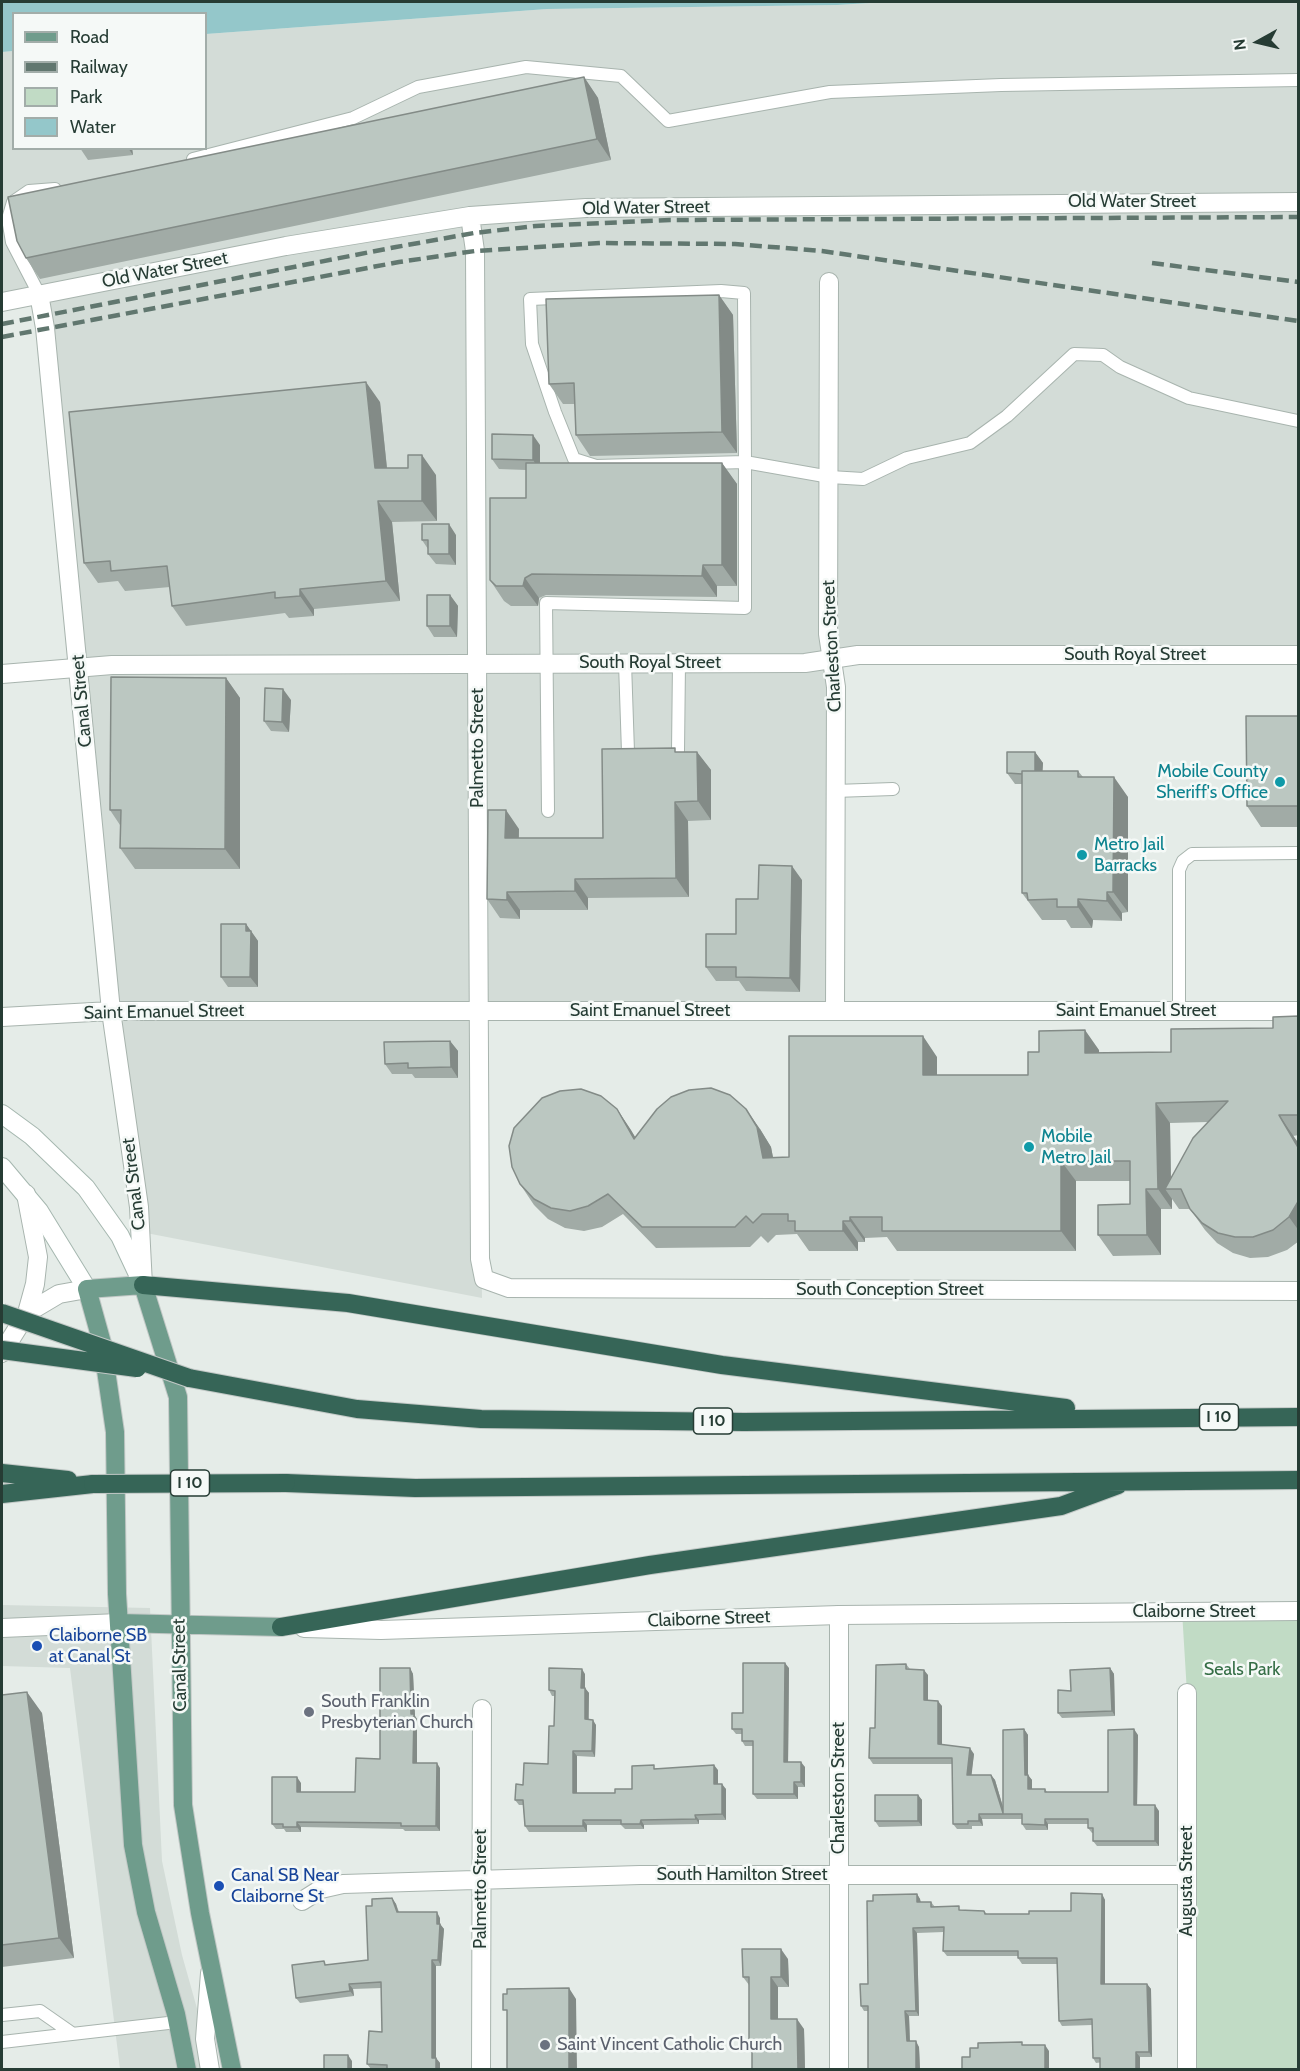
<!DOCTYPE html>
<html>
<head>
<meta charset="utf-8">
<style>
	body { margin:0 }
	#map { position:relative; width:1300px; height:2071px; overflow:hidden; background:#e5ece8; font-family:Cabin,sans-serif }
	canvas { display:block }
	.frame { position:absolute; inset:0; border:3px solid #263c34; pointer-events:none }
	.legend { position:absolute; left:12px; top:12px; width:195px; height:138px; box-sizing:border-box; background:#f5f9f7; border:2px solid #a2ada9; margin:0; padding:8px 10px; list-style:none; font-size:18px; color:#263c34 }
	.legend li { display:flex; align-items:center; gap:12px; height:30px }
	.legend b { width:30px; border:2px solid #a2ada9 }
	.north { position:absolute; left:1228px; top:12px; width:60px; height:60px; -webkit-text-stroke:4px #f5f9f7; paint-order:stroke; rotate:262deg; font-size:16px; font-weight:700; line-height:24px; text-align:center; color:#263c34 }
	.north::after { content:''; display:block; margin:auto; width:21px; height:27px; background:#263c34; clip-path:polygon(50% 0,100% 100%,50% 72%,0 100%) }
</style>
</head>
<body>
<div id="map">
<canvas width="1300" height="2071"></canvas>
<div class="frame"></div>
<ul class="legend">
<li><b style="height:8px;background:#6f9c8c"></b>Road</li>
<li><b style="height:8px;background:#61776f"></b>Railway</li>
<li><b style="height:16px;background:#c1dbc5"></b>Park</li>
<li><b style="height:16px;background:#94c7ca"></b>Water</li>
</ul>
<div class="north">N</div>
</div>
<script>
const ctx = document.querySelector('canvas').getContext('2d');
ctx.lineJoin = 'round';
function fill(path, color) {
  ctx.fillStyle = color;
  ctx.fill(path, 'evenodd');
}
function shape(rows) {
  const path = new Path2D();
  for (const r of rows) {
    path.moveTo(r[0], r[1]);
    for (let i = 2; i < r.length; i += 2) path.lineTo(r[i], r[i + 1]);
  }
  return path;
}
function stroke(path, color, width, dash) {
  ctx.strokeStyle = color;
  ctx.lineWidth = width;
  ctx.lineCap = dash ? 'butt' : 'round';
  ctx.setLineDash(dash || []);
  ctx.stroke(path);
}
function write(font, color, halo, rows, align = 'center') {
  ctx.font = font + ' Cabin,sans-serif';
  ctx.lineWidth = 5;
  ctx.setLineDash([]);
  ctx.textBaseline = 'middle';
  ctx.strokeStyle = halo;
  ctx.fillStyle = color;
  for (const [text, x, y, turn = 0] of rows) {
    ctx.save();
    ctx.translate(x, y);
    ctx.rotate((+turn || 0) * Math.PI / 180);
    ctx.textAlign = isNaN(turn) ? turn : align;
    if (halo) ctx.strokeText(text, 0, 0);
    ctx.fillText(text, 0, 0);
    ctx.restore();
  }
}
fill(shape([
	[886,2,1298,2,1298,655,832,659,835,1010,479,1011,482,1298,141,1232,39,295,2,301,2,52,13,51,14,148,206,148,206,34,547,9,837,5],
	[2,1605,150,1608,162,1861,182,1955,214,2069,120,2069,70,1668,2,1666]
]), '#d3dcd7');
fill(shape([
	[1182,1611,1298,1611,1298,2069,1187,2069,1187,1693]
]), '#c1dbc5');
fill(shape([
	[2,2,886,2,837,5,547,9,206,34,206,14,14,14,13,51,2,52]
]), '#94c7ca');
const service = shape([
	[193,159,353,118,418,87,526,67,621,76,668,121,830,92,1001,85,1298,80],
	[721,291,744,293,745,462,596,466,574,459,555,412,532,344,530,299,721,291],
	[39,294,12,242,8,219,13,202,29,191,55,189],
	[625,663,628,752,638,757],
	[665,757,672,758,678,751,679,663],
	[835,791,893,789],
	[548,811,546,603,745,608,745,462,830,477,863,479,907,458,970,443,1007,416,1074,354,1103,355,1120,367,1189,398,1298,421],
	[1179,1011,1179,870,1183,861,1192,854,1298,853],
	[2,2015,40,2011,73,2034],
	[2,2042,177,2022]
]);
const minor = shape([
	[470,216,475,251,480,1259,484,1279,509,1288,1298,1291],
	[829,282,828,634,836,687,835,1010],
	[39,294,45,328,111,1011,139,1207,143,1285],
	[2,302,286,246,470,216,586,208,1298,202],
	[2,1017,111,1011,1298,1011],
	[1187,1693,1187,2070],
	[302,1901,321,1889,343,1884,640,1875,1187,1875],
	[210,2070,205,2039,210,1973],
	[481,2070,482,1709],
	[839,2070,839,1615]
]);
const tertiary = shape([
	[2,674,112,665,805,663,858,655,1298,655],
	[26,1194,38,1257,35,1284,27,1313],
	[2,1353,27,1313,59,1294,87,1289],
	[2,1628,119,1623],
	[304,1628,381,1630,839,1615,1298,1611]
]);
const secondary = shape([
	[2,1114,32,1136,86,1188,120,1236,143,1285],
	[2,1167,39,1211,87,1289]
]);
const primary = shape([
	[119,1623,281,1627],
	[187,2070,176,2014,146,1912,133,1845,117,1594,115,1432,102,1343,87,1289,143,1285,178,1397,183,1805,200,1913,232,2070]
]);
const motorway = shape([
	[143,1285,348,1303,722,1365,1066,1408],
	[189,1378,357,1409,481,1419,744,1422,1298,1417],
	[2,1473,68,1480],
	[286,1483,415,1488,1298,1480],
	[2,1494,93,1484],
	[281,1627,650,1565,1061,1506,1118,1485]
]);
stroke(service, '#a8b4ae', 14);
stroke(minor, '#a8b4ae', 20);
stroke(tertiary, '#a8b4ae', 20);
stroke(secondary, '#a5b7af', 20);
stroke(primary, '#c2c8c6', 20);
stroke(motorway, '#c2c8c6', 20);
stroke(service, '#fff', 12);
stroke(minor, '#fff', 18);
stroke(tertiary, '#fff', 18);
stroke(secondary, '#fff', 18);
stroke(primary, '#6f9c8c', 18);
stroke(motorway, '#366557', 18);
stroke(shape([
	[1152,263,1298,282],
	[2,324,396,247,474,233,536,226,670,220,1298,217],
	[2,337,399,262,475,251,601,243,735,244,822,251,1298,321]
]), '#61776f', 4.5, [12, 6]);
const motorwayBridge = shape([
	[2,1313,189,1378],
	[2,1350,137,1368],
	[93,1484,286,1483]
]);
stroke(motorwayBridge, '#c2c8c6', 20, []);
stroke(motorwayBridge, '#366557', 18);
fill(shape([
	[584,77,598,98,611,160,40,279,26,258],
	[80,148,132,148,133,155,88,160],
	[719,295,733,315,737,453,590,456,576,435,575,404,563,404,549,384],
	[380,402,387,468,436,475,437,521,392,522,400,601,314,609,314,616,289,618,285,613,186,626,172,606,170,587,125,591,118,581,98,583,84,563],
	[540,445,540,463,722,463,737,484,737,586,717,586,717,597,546,595,539,598,538,606,511,606,504,601,490,580,526,498,526,470,499,469,492,459],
	[456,535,456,565,436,564,428,554,428,549,422,540],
	[450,595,458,606,457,637,434,637,427,626],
	[226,678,240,698,240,869,135,869,120,848,120,825,110,810],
	[291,700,289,732,271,731,264,721],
	[1299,716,1299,827,1261,827,1247,806],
	[678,752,697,752,711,770,711,820,688,821,689,897,588,898,588,910,520,910,520,919,500,918,487,899,519,829,519,838,603,838],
	[1035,752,1043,763,1042,771,1078,771,1083,777,1128,797,1128,912,1122,913,1122,921,1093,920,1092,928,1071,928,1066,920,1042,920,1022,893,1022,784,1015,784,1007,773],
	[802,880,800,992,746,991,739,981,716,981,706,967,736,934,758,899],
	[246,924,258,941,258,987,228,987,221,977],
	[1299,1016,1299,1135,1293,1136,1299,1144,1299,1241,1287,1250,1268,1257,1250,1258,1233,1253,1217,1243,1205,1230,1190,1209,1179,1209,1172,1199,1172,1209,1161,1209,1161,1255,1113,1256,1098,1235,1130,1204,1130,1181,1076,1181,1076,1251,897,1251,887,1237,865,1238,865,1242,858,1242,858,1251,809,1251,797,1234,776,1235,768,1243,761,1236,750,1247,656,1248,623,1214,602,1227,584,1231,565,1228,548,1219,534,1205,520,1184,617,1109,635,1137,760,1129,771,1147,773,1158,789,1157,937,1057,937,1075,1028,1075,1099,1050,1099,1053,1171,1052,1273,1028],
	[1208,1122,1171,1177,1170,1123],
	[450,1041,458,1051,458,1078,415,1078,412,1074,392,1074,385,1064],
	[906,1664,910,1669,928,1675,928,1700,942,1706,942,1745,974,1754,971,1775,991,1775,995,1780,1003,1807,1024,1729,1028,1735,1028,1775,1032,1780,1032,1789,1045,1789,1047,1792,1108,1792,1138,1735,1137,1805,1159,1811,1159,1846,1097,1846,1093,1841,1093,1833,1092,1833,1088,1828,1088,1824,1048,1824,1048,1830,1026,1830,1022,1824,1022,1819,982,1819,983,1826,972,1826,972,1829,957,1829,953,1824,952,1764,873,1764,869,1758,875,1728],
	[410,1668,413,1674,415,1716,417,1719,417,1763,440,1768,440,1831,405,1831,403,1829,301,1827,301,1832,286,1832,284,1829,276,1829,272,1824,301,1783,301,1792,355,1792,380,1759],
	[789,1668,788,1762,805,1767,805,1787,798,1787,798,1799,757,1799,753,1794,753,1746,745,1746,742,1741,742,1734,736,1734,732,1729,743,1713],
	[1110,1668,1114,1674,1115,1716,1062,1718,1058,1713,1071,1691],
	[585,1674,585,1688,589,1693,589,1719,596,1725,595,1757,577,1756,577,1793,615,1793,632,1789,656,1768,718,1770,718,1784,726,1789,726,1820,699,1820,699,1824,644,1825,644,1829,625,1829,621,1825,587,1825,587,1832,529,1832,525,1826,523,1805,519,1805,515,1800,523,1785,548,1764,554,1726,555,1696,552,1696,549,1690],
	[2,1695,42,1713,74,1958,2,1967],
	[918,1795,922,1800,922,1826,879,1827,875,1821],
	[917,1894,920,1899,921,1902,931,1902,935,1907,962,1910,984,1911,987,1914,1029,1914,1071,1911,1102,1894,1105,1900,1105,1984,1147,1984,1151,1989,1152,2057,1140,2057,1096,2063,1093,2058,1092,2025,1062,2026,1059,2021,1057,1964,1022,1964,1018,1958,1018,1956,947,1956,943,1951,944,1932,917,1933,919,2016,909,2016,910,2041,919,2047,920,2070,868,2011,864,2011,861,2006,868,1984,873,1901],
	[392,1898,396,1904,399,1912,440,1918,440,1924,444,1929,441,1966,436,1966,436,2058,440,2063,440,2070,371,2069,367,2064,382,2032,381,1988,353,1989,354,1996,300,2003,296,1998,327,1965,368,1960,372,1906],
	[788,1959,789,1987,778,1987,778,2019,804,2029,805,2070,752,2070,752,2044,749,2040,749,1985,743,1977]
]), '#a1aba6');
fill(shape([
	[584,77,598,98,611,160,597,139],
	[128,148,132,148,133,155],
	[719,295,733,315,737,453,722,432],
	[366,382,380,402,389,488,375,468],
	[533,435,540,445,540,470,533,460],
	[422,455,436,475,437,521,422,501],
	[722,463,737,484,737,586,722,565],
	[378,501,392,522,400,601,386,581],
	[449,524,456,535,456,565,449,554],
	[703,565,717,586,717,597,702,576],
	[525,578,539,598,538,606,523,586],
	[300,589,314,609,314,616,300,596],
	[450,595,458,606,457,637,450,626],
	[226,678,240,698,240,869,225,849],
	[283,689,291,700,289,732,282,722],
	[697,752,711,770,711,820,698,801],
	[1035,752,1043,763,1042,784,1035,774],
	[1114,777,1128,797,1128,912,1113,892],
	[675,802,688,821,689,897,676,878],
	[506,810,519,829,518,857,505,838],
	[792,866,802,880,800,992,790,978],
	[575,879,588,898,588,910,575,891],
	[507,892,520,910,520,919,507,900],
	[1107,892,1122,913,1122,921,1107,901],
	[1078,899,1093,920,1092,928,1078,907],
	[246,924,258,941,258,987,250,977],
	[1085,1030,1099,1050,1100,1074,1085,1053],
	[923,1036,937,1057,937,1096,923,1075],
	[450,1041,458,1051,458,1078,451,1067],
	[1156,1103,1170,1123,1171,1189,1165,1189,1172,1199,1172,1209,1158,1189],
	[617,1109,631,1130,648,1159,634,1139],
	[746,1109,760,1129,771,1147,777,1178,763,1158],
	[1279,1115,1299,1144,1299,1149],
	[1061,1161,1076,1181,1076,1251,1061,1231],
	[1146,1189,1161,1209,1161,1255,1147,1235],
	[1299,1200,1299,1231,1289,1217],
	[850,1217,865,1238,865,1242,850,1221],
	[843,1221,858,1242,858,1251,843,1231],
	[785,1663,789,1668,788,1767,784,1762],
	[410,1668,413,1674,415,1716,417,1719,417,1768,413,1763],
	[1110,1668,1114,1674,1115,1716,1112,1711],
	[582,1669,585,1674,585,1693,581,1688],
	[924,1670,928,1675,928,1706,924,1700],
	[585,1688,589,1693,588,1725,585,1719],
	[27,1692,42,1713,74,1958,59,1938],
	[938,1701,942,1706,942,1750,938,1744],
	[593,1720,596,1725,595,1757,592,1751],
	[1024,1729,1028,1735,1028,1775,1032,1780,1032,1794,1028,1789,1025,1775],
	[1134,1729,1138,1735,1137,1811,1134,1805],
	[970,1748,974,1754,971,1780,967,1775],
	[573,1751,577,1756,577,1798,573,1793],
	[801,1762,805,1767,805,1787,801,1782],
	[437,1763,440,1768,440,1831,436,1826],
	[714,1765,718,1770,718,1789,714,1784],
	[991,1775,995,1780,1005,1814,1004,1814],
	[297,1777,301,1783,301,1798,297,1792],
	[794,1782,798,1787,798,1799,794,1794],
	[722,1784,726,1789,726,1820,722,1814],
	[918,1795,922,1800,922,1826,918,1821],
	[1155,1805,1159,1811,1159,1846,1155,1841],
	[979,1814,982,1819,983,1826,979,1821],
	[695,1815,699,1820,699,1824,696,1819],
	[1045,1819,1048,1824,1048,1830,1045,1825],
	[583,1820,587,1825,587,1832,583,1826],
	[641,1820,644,1825,644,1829,640,1824],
	[297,1822,301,1827,301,1832,297,1827],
	[917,1894,920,1899,921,1908,917,1902],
	[1102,1894,1105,1900,1105,1989,1101,1984],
	[392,1898,396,1904,400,1918,397,1912],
	[437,1912,440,1918,440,1924,444,1929,441,1966,438,1960],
	[913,1928,917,1933,919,2016,916,2011],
	[781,1949,788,1959,789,1987,781,1977],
	[432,1960,436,1966,436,2058,440,2063,440,2070,436,2070,432,2058],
	[771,1977,778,1987,778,2030,771,2019],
	[349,1984,353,1989,354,1996,350,1991],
	[1147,1984,1151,1989,1152,2057,1149,2052],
	[569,1988,576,1999,577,2070,569,2070],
	[905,2011,909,2016,910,2047,907,2041],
	[797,2019,804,2029,805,2070,798,2070],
	[916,2041,919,2047,920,2070,916,2070],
	[1045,2045,1049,2051,1049,2070,1045,2070],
	[1136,2052,1140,2057,1140,2070,1136,2070],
	[348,2055,352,2061,352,2070,348,2070]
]), '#838b87');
const building = shape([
	[584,77,597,139,26,258,17,241,8,197,584,77],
	[719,295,722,432,576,435,574,383,549,384,546,299,719,295],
	[366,382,375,468,408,468,408,455,422,455,422,501,378,501,386,581,300,589,300,596,275,598,275,592,172,606,167,566,111,571,110,561,84,563,69,412,366,382],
	[492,434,533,435,533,460,492,459,492,434],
	[526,463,722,463,722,565,703,565,702,576,532,574,525,578,523,586,496,586,490,580,490,498,526,498,526,463],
	[422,524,449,524,449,554,428,554,428,540,422,540,422,524],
	[427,595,450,595,450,626,427,626,427,595],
	[111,677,226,678,225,849,120,848,121,810,110,810,111,677],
	[265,688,283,689,282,722,264,721,265,688],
	[1246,716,1299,716,1299,806,1247,806,1246,716],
	[675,748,675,752,697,752,698,801,675,802,676,878,575,879,575,891,507,892,507,900,487,899,488,810,506,810,505,838,603,838,602,749,675,748],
	[1007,752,1035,752,1035,771,1022,771,1022,774,1007,773,1007,752],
	[1022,771,1078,771,1078,777,1114,777,1113,892,1107,892,1107,901,1078,899,1078,907,1057,907,1057,899,1028,900,1027,893,1022,893,1022,771],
	[759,865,792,866,790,978,736,977,736,967,706,967,706,934,736,934,736,899,758,899,759,865],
	[221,924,246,924,246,931,251,931,250,977,221,977,221,924],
	[1299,1016,1299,1115,1279,1115,1299,1149,1299,1200,1289,1217,1273,1230,1253,1237,1235,1237,1218,1233,1202,1223,1190,1209,1181,1189,1165,1189,1193,1138,1228,1101,1156,1103,1158,1189,1146,1189,1147,1235,1098,1235,1098,1205,1130,1204,1130,1161,1061,1161,1061,1231,882,1231,882,1217,850,1217,850,1221,843,1221,843,1231,795,1231,795,1221,788,1221,788,1214,762,1214,753,1223,746,1216,735,1227,642,1227,608,1194,588,1206,570,1211,551,1208,534,1199,520,1184,512,1167,509,1146,514,1128,542,1098,560,1091,581,1089,601,1096,617,1109,634,1139,657,1109,671,1097,689,1090,711,1088,730,1095,746,1109,757,1127,763,1158,789,1157,789,1036,923,1036,923,1075,1028,1075,1028,1052,1039,1052,1039,1031,1085,1030,1085,1053,1171,1052,1171,1029,1273,1028,1273,1017,1299,1016],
	[450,1041,451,1067,408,1068,408,1063,385,1064,384,1042,450,1041],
	[743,1663,785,1663,784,1762,801,1762,801,1782,794,1782,794,1794,753,1794,753,1741,742,1741,742,1729,732,1729,732,1713,743,1713,743,1663],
	[906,1664,906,1669,924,1670,924,1700,938,1701,938,1744,970,1748,967,1775,991,1775,1003,1813,1003,1730,1024,1729,1025,1775,1028,1775,1028,1789,1045,1789,1045,1792,1108,1792,1108,1730,1134,1729,1134,1805,1155,1805,1155,1841,1093,1841,1093,1828,1088,1828,1088,1819,1045,1819,1045,1825,1022,1824,1022,1814,979,1814,979,1821,968,1821,968,1824,953,1824,952,1758,869,1758,870,1728,875,1728,876,1665,906,1664],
	[380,1668,410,1668,411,1714,414,1714,413,1763,437,1763,436,1826,401,1826,401,1823,297,1822,297,1827,283,1827,283,1824,272,1824,272,1777,297,1777,297,1792,355,1792,356,1758,380,1759,380,1668],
	[549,1668,582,1669,581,1688,585,1688,585,1719,593,1720,592,1751,573,1751,573,1793,615,1793,615,1789,632,1789,632,1766,654,1765,654,1769,714,1765,714,1784,722,1784,722,1814,695,1815,696,1819,641,1820,640,1824,621,1824,621,1820,583,1820,583,1826,525,1826,523,1800,515,1800,516,1784,523,1785,524,1763,548,1764,549,1726,554,1726,555,1691,549,1690,549,1668],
	[1110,1668,1112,1711,1058,1713,1058,1690,1071,1691,1070,1670,1110,1668],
	[27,1692,59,1938,2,1945,2,1695,27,1692],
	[875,1795,918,1795,918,1821,875,1821,875,1795],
	[1071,1893,1102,1894,1101,1984,1147,1984,1149,2052,1136,2052,1136,2070,1100,2070,1100,2058,1093,2058,1092,2019,1059,2021,1057,1958,1018,1958,1018,1951,943,1951,944,1927,913,1928,916,2011,905,2011,907,2041,916,2041,916,2070,868,2070,868,2006,861,2006,860,1984,868,1984,867,1901,873,1901,873,1895,917,1894,917,1902,931,1902,931,1907,959,1906,959,1910,984,1911,985,1914,1029,1914,1029,1911,1071,1911,1071,1893],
	[392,1898,397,1912,437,1912,437,1924,440,1924,438,1960,432,1960,432,2058,436,2058,436,2070,387,2070,387,2065,367,2064,369,2031,382,2032,381,1982,349,1984,350,1991,296,1998,292,1965,324,1961,325,1965,368,1960,366,1906,372,1906,372,1899,392,1898],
	[742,1949,781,1949,781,1977,771,1977,771,2019,797,2019,798,2070,752,2070,752,2040,749,2040,749,1977,743,1977,742,1949],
	[569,1988,569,2070,507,2070,507,2010,503,2010,503,1994,507,1994,507,1989,569,1988],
	[1022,2042,1022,2045,1045,2045,1045,2070,962,2070,962,2057,970,2057,970,2048,978,2048,978,2043,1022,2042],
	[324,2055,348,2055,348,2070,324,2070,324,2055]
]);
fill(building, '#bbc7c1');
stroke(building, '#838b87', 1.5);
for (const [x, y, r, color] of [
	[1280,782,6,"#0f9aa8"],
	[1082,855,6,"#0f9aa8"],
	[1029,1147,6,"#0f9aa8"],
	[37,1646,6,"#1a4fb4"],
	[309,1712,6,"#6b7280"],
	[219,1886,6,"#1a4fb4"],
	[545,2045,6,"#6b7280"]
]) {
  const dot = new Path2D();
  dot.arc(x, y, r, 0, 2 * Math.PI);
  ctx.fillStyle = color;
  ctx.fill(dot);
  stroke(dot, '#f5f9f7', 2);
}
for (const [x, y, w] of [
	[1219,1417,39],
	[713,1421,39],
	[190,1483,39]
]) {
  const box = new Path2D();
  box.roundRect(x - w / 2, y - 13, w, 26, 4.5);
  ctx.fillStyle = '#f5f9f7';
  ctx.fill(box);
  stroke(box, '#263c34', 1.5);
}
write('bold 16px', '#263c34', null, [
	["I 10",1219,1417],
	["I 10",713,1421],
	["I 10",190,1483]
]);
write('18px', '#263c34', '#f5f9f7', [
	["Old Water Street",1132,202],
	["Old Water Street",646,208,-1],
	["Old Water Street",165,270,-11],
	["Charleston Street",832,646,-93],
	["South Royal Street",1135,655],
	["South Royal Street",650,663],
	["Canal Street",82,701,-95],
	["Palmetto Street",478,748,-90],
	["Saint Emanuel Street",650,1011],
	["Saint Emanuel Street",1136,1011],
	["Saint Emanuel Street",164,1012,-1],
	["Canal Street",134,1184,-97],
	["South Conception Street",890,1290],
	["Claiborne Street",1194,1612],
	["Claiborne Street",709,1619,-2],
	["Canal Street",180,1665,-91],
	["Charleston Street",839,1788,-90],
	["South Hamilton Street",742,1875],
	["Augusta Street",1187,1881,-90],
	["Palmetto Street",481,1889,-90]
]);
write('18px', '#0d838f', '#f5f9f7', [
	["Mobile County",1268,772,"right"],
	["Sheriff's Office",1268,793,"right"],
	["Metro Jail",1094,845],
	["Barracks",1094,866],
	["Mobile",1041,1137],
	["Metro Jail",1041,1158]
], 'left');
write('18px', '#164399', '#f5f9f7', [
	["Claiborne SB",49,1636],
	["at Canal St",49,1657],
	["Canal SB Near",231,1876],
	["Claiborne St",231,1897]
], 'left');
write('18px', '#356e46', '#f5f9f7', [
	["Seals Park",1242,1670]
]);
write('18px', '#5b616d', '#f5f9f7', [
	["South Franklin",321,1702],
	["Presbyterian Church",321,1723],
	["Saint Vincent Catholic Church",557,2045]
], 'left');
</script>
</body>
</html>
